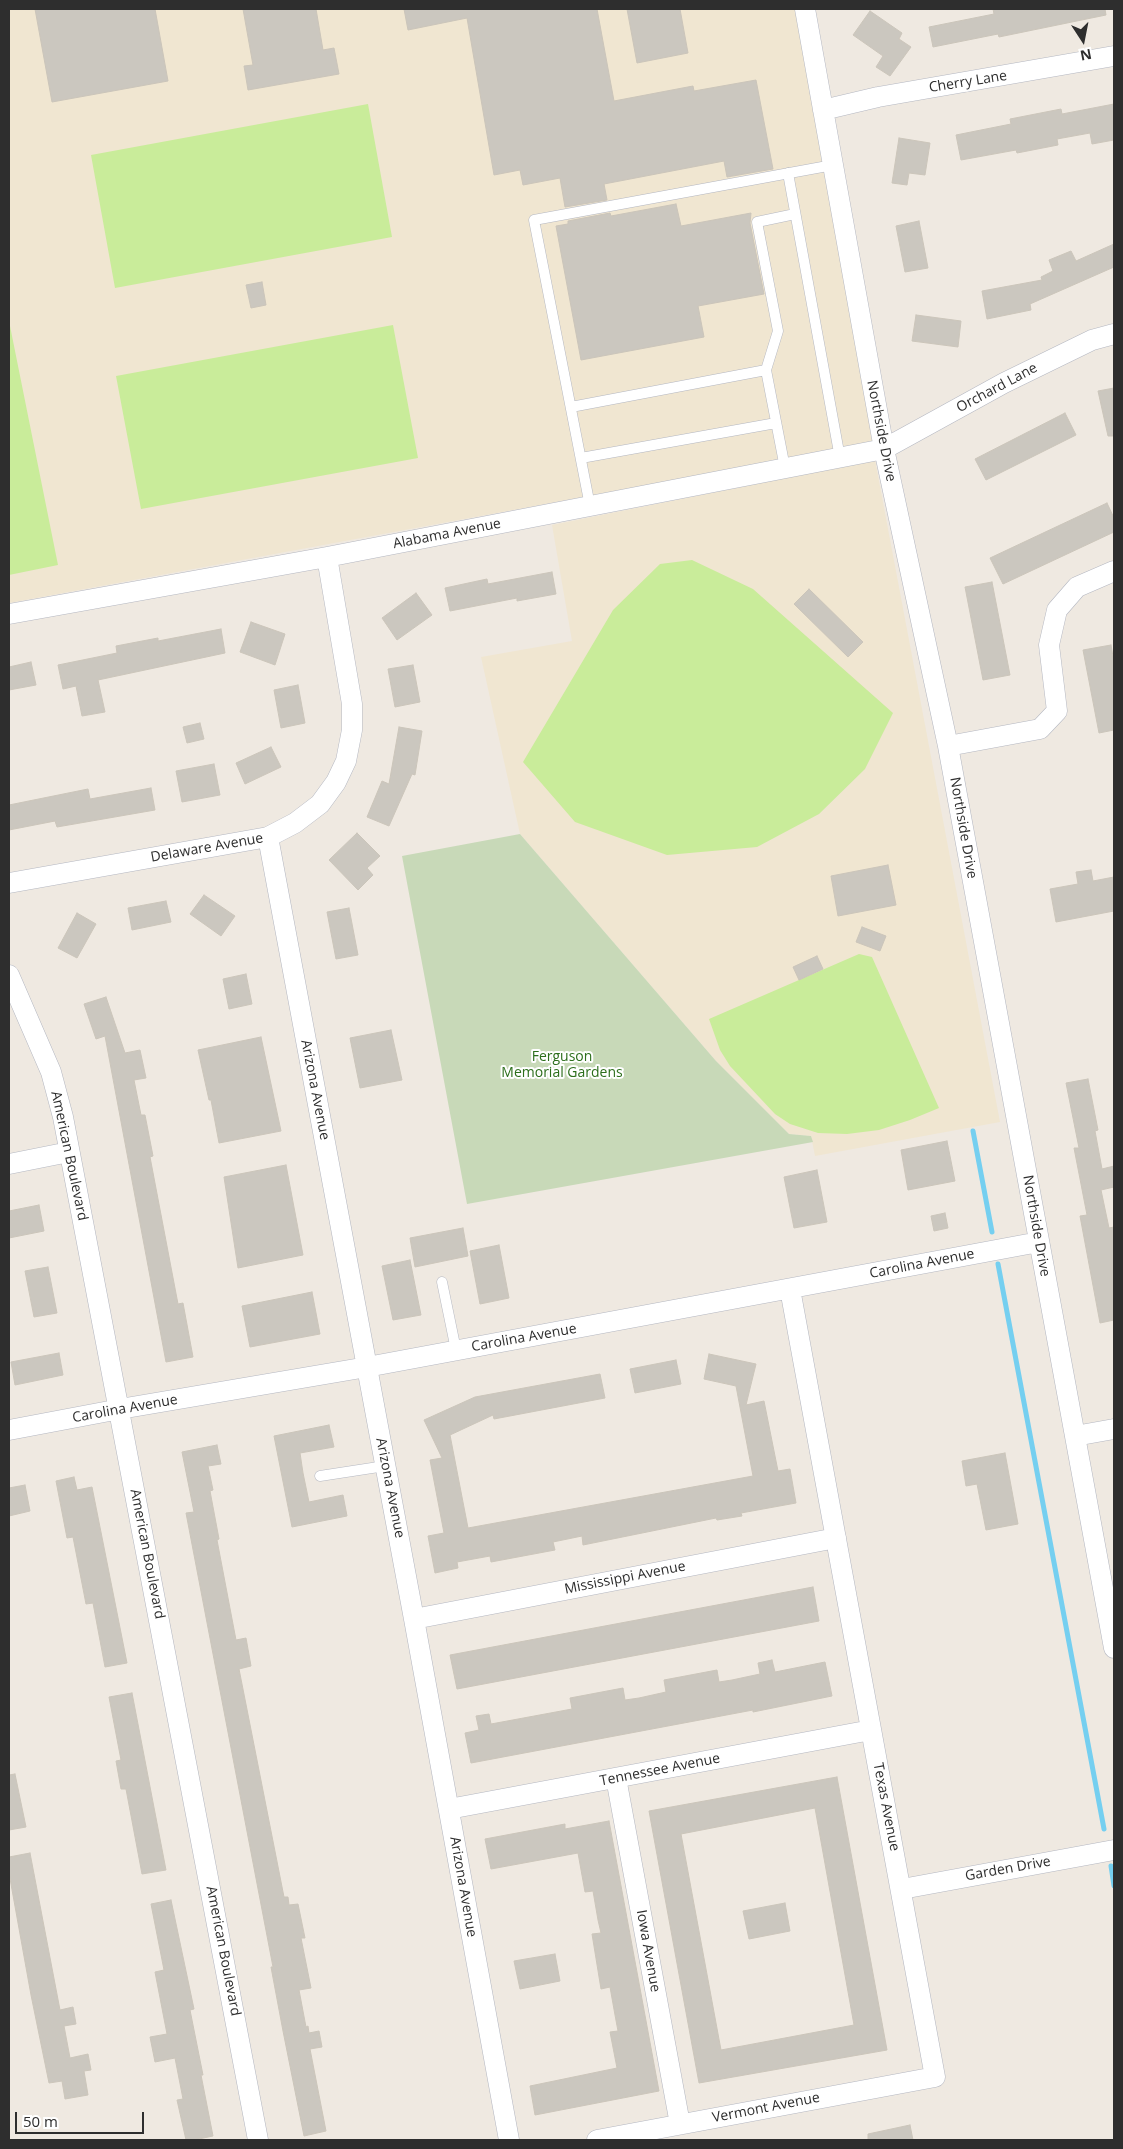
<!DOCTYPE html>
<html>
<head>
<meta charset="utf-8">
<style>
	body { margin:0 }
	#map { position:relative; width:1123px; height:2149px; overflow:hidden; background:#efe9e1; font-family:"Open Sans",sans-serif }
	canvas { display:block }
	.frame { position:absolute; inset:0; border:10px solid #2e2e2e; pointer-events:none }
	.north { position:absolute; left:1058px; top:15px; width:50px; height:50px; -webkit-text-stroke:4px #fff; paint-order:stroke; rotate:169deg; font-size:14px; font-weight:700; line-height:20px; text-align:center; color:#2e2e2e }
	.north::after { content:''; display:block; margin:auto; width:18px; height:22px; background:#2e2e2e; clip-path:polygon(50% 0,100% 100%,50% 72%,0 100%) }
	.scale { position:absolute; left:15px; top:2112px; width:129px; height:22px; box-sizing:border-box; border:2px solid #2e2e2e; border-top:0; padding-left:6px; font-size:15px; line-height:18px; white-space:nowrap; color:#2e2e2e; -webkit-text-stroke:4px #fff; paint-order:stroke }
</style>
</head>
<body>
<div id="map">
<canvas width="1123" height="2149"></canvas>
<div class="frame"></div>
<div class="north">N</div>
<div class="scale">50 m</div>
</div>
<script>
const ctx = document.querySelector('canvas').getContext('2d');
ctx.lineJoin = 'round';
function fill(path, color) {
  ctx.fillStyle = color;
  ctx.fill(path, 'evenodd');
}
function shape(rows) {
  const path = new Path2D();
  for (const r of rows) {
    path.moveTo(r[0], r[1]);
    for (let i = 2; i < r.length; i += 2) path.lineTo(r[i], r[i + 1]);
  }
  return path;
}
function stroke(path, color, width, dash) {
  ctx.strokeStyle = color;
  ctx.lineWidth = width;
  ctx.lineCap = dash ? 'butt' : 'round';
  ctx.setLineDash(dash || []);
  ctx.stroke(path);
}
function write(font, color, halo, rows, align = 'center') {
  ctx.font = font + ' "Open Sans",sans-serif';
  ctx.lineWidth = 4;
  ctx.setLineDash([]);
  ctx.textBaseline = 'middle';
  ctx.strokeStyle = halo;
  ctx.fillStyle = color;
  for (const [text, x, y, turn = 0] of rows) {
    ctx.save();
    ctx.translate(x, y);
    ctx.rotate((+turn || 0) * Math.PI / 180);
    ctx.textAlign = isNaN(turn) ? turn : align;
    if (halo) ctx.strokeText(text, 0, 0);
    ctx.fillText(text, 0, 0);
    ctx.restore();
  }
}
fill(shape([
	[9,9,797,9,876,443,9,603],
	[875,460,1000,1122,815,1156,811,1136,789,1134,716,1061,520,834,481,657,572,641,552,525]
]), '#f0e6d1');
fill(shape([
	[520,834,716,1061,789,1134,811,1136,813,1142,467,1204,402,856]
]), '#c8d9b8');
fill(shape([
	[368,104,392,237,115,288,91,155],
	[9,321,58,565,9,575],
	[393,325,418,458,141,509,116,376],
	[692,560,753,589,893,713,865,769,819,814,757,847,667,855,575,822,523,762,613,610,660,564],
	[859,954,872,957,939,1108,910,1120,879,1130,847,1134,818,1133,790,1124,775,1114,730,1066,720,1050,709,1019]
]), '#c9ec9a');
stroke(shape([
	[973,1131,992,1232],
	[998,1264,1104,1829],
	[1111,1866,1114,1886]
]), '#75cff0', 5);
const building = shape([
	[35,9,155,9,168,81,52,102,35,9],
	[243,9,316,9,323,50,334,48,339,74,248,90,244,66,253,65,243,9],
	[404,9,597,9,614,101,693,86,694,91,756,80,773,169,727,177,724,161,604,184,607,200,565,207,560,178,523,185,520,170,494,175,467,18,408,30,404,9],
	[627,9,680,9,688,53,637,63,627,9],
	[993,9,1105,9,1106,15,999,37,998,34,933,47,929,27,994,14,993,9],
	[870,11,902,33,899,39,911,47,890,76,876,67,883,56,853,35,870,11],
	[1114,104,1114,140,1092,144,1090,133,1057,139,1058,145,1017,153,1016,150,961,160,956,135,1011,124,1010,119,1061,109,1062,114,1114,104],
	[899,138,930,143,925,175,909,173,907,185,892,183,899,138],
	[676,204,681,226,751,213,750,223,764,294,698,306,704,337,581,360,556,226,568,224,568,221,610,213,611,216,676,204],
	[919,221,928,268,905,272,896,226,919,221],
	[1114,244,1114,267,1030,304,1031,310,987,319,982,291,1042,280,1041,277,1053,271,1049,260,1071,251,1076,261,1114,244],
	[262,282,266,305,251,308,246,285,262,282],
	[916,315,961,321,958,347,912,341,916,315],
	[1114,388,1114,436,1108,436,1098,391,1114,388],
	[1065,413,1076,435,986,480,975,459,1065,413],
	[1107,503,1114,518,1114,532,1003,584,990,558,1107,503],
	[552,572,556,594,517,601,517,598,450,611,445,588,487,579,488,584,552,572],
	[992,582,1010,675,983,680,965,587,992,582],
	[809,589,863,642,848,657,794,604,809,589],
	[416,593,432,615,397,640,382,618,416,593],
	[251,622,285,634,275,665,240,652,251,622],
	[221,629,225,653,98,680,105,712,82,716,76,686,63,689,58,665,117,653,116,646,158,638,158,641,221,629],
	[1111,645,1114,662,1114,730,1099,733,1083,650,1111,645],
	[31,662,36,685,9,690,9,667,31,662],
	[413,665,420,702,395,707,388,669,413,665],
	[298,685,305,723,281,728,274,690,298,685],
	[200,723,204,739,187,743,183,727,200,723],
	[399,727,422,731,415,775,412,774,389,826,367,817,382,781,389,784,399,727],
	[271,747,281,767,245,784,236,763,271,747],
	[214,764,220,795,182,802,176,771,214,764],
	[151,788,155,810,57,827,55,821,9,830,9,805,88,789,90,799,151,788],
	[357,833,380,856,367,868,373,875,358,890,329,860,357,833],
	[888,865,896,905,838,916,831,876,888,865],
	[1091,870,1093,881,1114,877,1114,911,1056,922,1050,889,1078,884,1076,872,1091,870],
	[204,895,235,916,221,936,190,914,204,895],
	[166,901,171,922,132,930,128,908,166,901],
	[349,908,358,955,336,959,327,912,349,908],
	[77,913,96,924,77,958,58,948,77,913],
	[862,927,886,936,880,951,856,942,862,927],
	[817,956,823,969,799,980,793,967,817,956],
	[246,974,252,1004,229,1009,223,979,246,974],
	[106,997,125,1053,140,1050,146,1078,134,1080,141,1115,145,1115,153,1156,150,1157,178,1304,183,1303,193,1357,166,1362,105,1036,96,1039,84,1004,106,997],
	[391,1030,402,1080,360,1088,350,1038,391,1030],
	[261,1037,281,1131,219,1143,211,1100,209,1100,198,1050,261,1037],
	[1088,1079,1098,1130,1095,1131,1102,1169,1114,1166,1114,1187,1101,1190,1109,1228,1114,1227,1114,1320,1100,1323,1080,1216,1087,1215,1074,1148,1079,1148,1066,1083,1088,1079],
	[947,1141,955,1181,908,1190,901,1150,947,1141],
	[286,1165,303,1255,238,1268,224,1177,286,1165],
	[817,1170,827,1222,794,1228,784,1177,817,1170],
	[39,1205,44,1231,9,1238,9,1211,39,1205],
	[945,1213,948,1228,934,1231,931,1216,945,1213],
	[463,1228,468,1256,415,1267,410,1238,463,1228],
	[499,1245,509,1298,480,1304,470,1251,499,1245],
	[410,1260,421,1315,393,1320,382,1266,410,1260],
	[48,1267,57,1313,34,1317,25,1271,48,1267],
	[312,1292,320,1334,250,1347,242,1306,312,1292],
	[59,1353,63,1375,15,1385,11,1362,59,1353],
	[709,1354,756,1364,746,1405,764,1401,778,1471,790,1469,796,1503,741,1513,742,1516,717,1520,716,1518,583,1545,582,1536,553,1542,555,1550,491,1562,490,1556,457,1562,458,1568,435,1573,428,1536,444,1533,430,1460,442,1458,424,1420,475,1397,600,1374,605,1398,494,1419,493,1415,450,1435,468,1528,753,1476,736,1386,704,1379,709,1354],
	[676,1360,681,1384,635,1393,630,1369,676,1360],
	[329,1425,334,1447,300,1453,303,1473,309,1502,343,1495,347,1516,292,1527,274,1436,329,1425],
	[217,1445,221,1464,208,1466,213,1490,210,1491,219,1539,217,1540,236,1640,246,1638,251,1666,239,1669,284,1897,288,1897,289,1905,298,1904,305,1938,301,1938,311,1988,299,1990,306,2027,308,2026,309,2033,319,2031,322,2047,310,2049,326,2131,304,2136,283,2031,271,1967,273,1967,186,1513,194,1512,182,1452,217,1445],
	[1005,1453,1018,1524,986,1530,977,1484,966,1486,962,1461,1005,1453],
	[74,1477,77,1490,92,1487,127,1663,105,1667,93,1603,86,1604,73,1537,67,1538,56,1481,74,1477],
	[25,1485,30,1511,9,1516,9,1488,25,1485],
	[813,1587,819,1621,457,1689,450,1655,813,1587],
	[772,1660,775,1672,825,1662,832,1696,753,1712,753,1710,471,1763,465,1733,479,1730,476,1716,489,1714,491,1724,572,1709,570,1698,623,1688,625,1700,639,1698,666,1692,664,1680,717,1670,719,1682,732,1680,760,1674,758,1663,772,1660],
	[132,1693,166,1870,142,1874,126,1789,121,1789,116,1761,121,1760,109,1697,132,1693],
	[15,1774,26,1827,9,1830,9,1775,15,1774],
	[837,1777,887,2050,699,2083,649,1811,837,1777],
	[815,1808,854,2025,721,2050,681,1834,815,1808],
	[609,1821,659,2091,535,2115,530,2086,617,2068,610,2032,618,2031,615,2015,610,1987,601,1989,592,1934,601,1933,598,1920,593,1891,585,1892,578,1853,491,1869,485,1839,565,1824,565,1829,609,1821],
	[30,1853,60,2010,73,2007,76,2024,64,2026,70,2058,88,2054,91,2070,84,2071,88,2095,65,2099,62,2081,49,2083,31,1995,9,1873,9,1857,30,1853],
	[171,1900,194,2009,190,2010,203,2075,201,2075,213,2136,194,2140,186,2140,177,2100,183,2099,175,2058,155,2062,150,2037,167,2034,155,1972,164,1970,151,1904,171,1900],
	[785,1903,790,1931,749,1939,743,1911,785,1903],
	[555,1954,560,1981,520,1989,514,1961,555,1954],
	[910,2125,913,2140,868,2140,868,2134,910,2125]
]);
fill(building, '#cbc7bf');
stroke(building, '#cbc5ba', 1);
const service = shape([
	[788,173,840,458],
	[571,407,766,370],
	[581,458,776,423],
	[785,468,766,370,778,331,757,222,795,214],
	[590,506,534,220,833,165],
	[442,1282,456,1350],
	[320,1476,385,1466]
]);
const minor = shape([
	[805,9,884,449,948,746,1114,1648],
	[823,110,878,97,1114,56],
	[9,614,327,557,884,449,1004,383,1092,340,1114,334],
	[948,746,1040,729,1057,711,1049,645,1057,610,1077,587,1114,571],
	[268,837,414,1619,509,2140],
	[9,883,268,837,295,823,320,804,336,782,346,761,352,730,352,704,327,557],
	[9,975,51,1072,63,1117,258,2140],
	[9,1164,69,1152],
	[9,1430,120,1409,367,1367,1039,1242],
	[1075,1436,1114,1429],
	[414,1619,836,1538],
	[616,1778,680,2124],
	[449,1809,871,1730],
	[902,1889,1114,1850],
	[597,2140,935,2077,790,1289]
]);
stroke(service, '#b4b7c1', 11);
stroke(minor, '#b4b7c1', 21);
stroke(service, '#fff', 10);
stroke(minor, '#fff', 20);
write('14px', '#2e2e2e', '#fff', [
	["Cherry Lane",968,82,-9],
	["Orchard Lane",997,388,-28],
	["Northside Drive",881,431,79],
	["Alabama Avenue",447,534,-11],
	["Northside Drive",963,828,80],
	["Delaware Avenue",207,848,-10],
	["Arizona Avenue",315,1090,79],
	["American Boulevard",69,1156,78],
	["Northside Drive",1036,1226,80],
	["Carolina Avenue",922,1264,-11],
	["Carolina Avenue",524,1338,-10],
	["Carolina Avenue",125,1409,-10],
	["Arizona Avenue",390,1488,79],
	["American Boulevard",147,1554,79],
	["Mississippi Avenue",625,1578,-11],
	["Tennessee Avenue",660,1770,-11],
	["Texas Avenue",886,1807,79],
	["Garden Drive",1008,1869,-10],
	["Arizona Avenue",463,1887,80],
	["American Boulevard",223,1951,79],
	["Iowa Avenue",648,1951,80],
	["Vermont Avenue",766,2108,-11]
]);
write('14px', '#2c6e1b', '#fff', [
	["Ferguson",562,1057],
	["Memorial Gardens",562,1073]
]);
</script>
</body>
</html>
